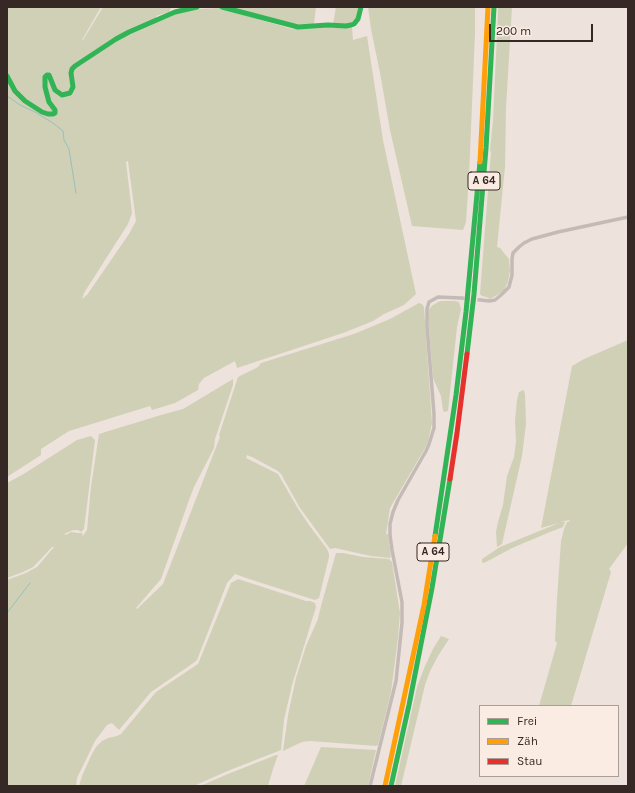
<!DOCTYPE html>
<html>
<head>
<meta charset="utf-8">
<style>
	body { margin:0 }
	#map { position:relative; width:635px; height:793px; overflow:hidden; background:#ede2dc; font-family:Karla,sans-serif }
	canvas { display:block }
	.frame { position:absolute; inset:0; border:8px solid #352825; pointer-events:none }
	.legend { position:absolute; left:479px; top:705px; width:140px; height:72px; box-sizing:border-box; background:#faece3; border:1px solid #ab9e97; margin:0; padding:5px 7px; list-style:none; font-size:12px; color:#352825 }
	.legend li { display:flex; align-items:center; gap:8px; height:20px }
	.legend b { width:20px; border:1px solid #ab9e97 }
	.scale { position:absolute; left:489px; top:24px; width:104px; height:18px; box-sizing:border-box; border:2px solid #352825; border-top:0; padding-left:5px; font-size:12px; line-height:14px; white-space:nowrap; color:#352825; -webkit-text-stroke:3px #faece3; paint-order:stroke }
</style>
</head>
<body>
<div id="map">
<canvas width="635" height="793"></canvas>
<div class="frame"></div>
<ul class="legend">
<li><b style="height:5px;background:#30b455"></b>Frei</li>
<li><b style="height:5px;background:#ff9f0a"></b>Zäh</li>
<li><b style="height:5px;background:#e5322d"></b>Stau</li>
</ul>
<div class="scale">200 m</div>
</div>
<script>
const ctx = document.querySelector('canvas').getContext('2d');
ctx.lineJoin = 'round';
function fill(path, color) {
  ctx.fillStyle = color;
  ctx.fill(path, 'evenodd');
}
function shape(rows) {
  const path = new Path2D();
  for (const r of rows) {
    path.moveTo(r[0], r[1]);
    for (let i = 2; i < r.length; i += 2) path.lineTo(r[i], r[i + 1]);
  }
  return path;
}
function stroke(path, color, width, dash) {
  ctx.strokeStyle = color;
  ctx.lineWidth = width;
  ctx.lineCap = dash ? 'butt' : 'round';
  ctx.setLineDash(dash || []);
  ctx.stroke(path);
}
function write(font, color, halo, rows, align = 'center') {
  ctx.font = font + ' Karla,sans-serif';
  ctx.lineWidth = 3;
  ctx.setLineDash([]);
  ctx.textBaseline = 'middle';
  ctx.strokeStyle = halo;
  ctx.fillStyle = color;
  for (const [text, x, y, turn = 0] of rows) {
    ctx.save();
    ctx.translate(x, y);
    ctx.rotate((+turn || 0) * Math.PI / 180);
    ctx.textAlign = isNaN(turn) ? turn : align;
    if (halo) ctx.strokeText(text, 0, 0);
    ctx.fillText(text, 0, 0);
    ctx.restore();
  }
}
fill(shape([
	[7,7,101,7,82,40,83,40,103,7,174,7,171,8,169,12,156,16,157,18,197,9,220,8,292,29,352,27,353,40,367,36,383,140,416,294,404,305,384,314,373,321,343,333,237,368,235,361,204,378,199,384,198,390,175,403,152,410,150,406,69,431,41,449,41,455,7,477],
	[128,161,136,221,129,234,87,295,82,299,84,293,128,224,132,213,126,162],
	[228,7,316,7,314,24,293,25],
	[336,7,360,7,356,18,354,22,350,24,333,24],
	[368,7,475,7,475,33,469,176,466,222,463,230,412,226,390,130,380,73,371,29],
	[498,7,512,7,506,108,505,167,497,247,500,248,509,259,510,271,508,282,504,290,499,294,490,299,486,297,482,296,480,294,491,152,490,150,493,120,498,14],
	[440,301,454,301,459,302,461,309,457,327,448,411,444,412,443,410,441,396,433,378,428,315,429,309,433,305],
	[419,303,422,304,424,307,432,423,428,441,425,448,390,508,386,534,388,534,391,557,390,558,371,556,335,548,330,549,300,508,281,474,278,471,252,457,247,455,246,458,278,474,297,507,309,525,327,549,329,554,329,557,319,598,315,600,249,579,235,574,227,583,197,660,192,664,151,692,119,730,112,723,107,725,95,741,77,778,76,786,7,786,7,580,26,573,37,567,54,547,52,547,40,560,33,567,23,572,7,578,7,483,22,475,77,440,91,436,95,440,84,529,81,532,78,530,73,530,64,534,66,535,71,532,77,533,82,533,83,536,87,530,91,487,99,434,161,415,183,409,233,379,233,385,215,439,214,448,194,487,189,500,161,579,136,608,137,609,163,584,220,437,219,435,238,377,258,367,261,363,354,334,390,319],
	[628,340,628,543,609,569,611,572,571,706,539,706,557,643,555,641,557,599,561,541,564,529,567,522,570,521,569,520,561,522,565,522,563,527,550,532,512,548,484,563,482,562,482,559,500,547,559,523,541,528,572,366,584,359],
	[524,390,525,395,526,424,522,456,502,544,497,547,496,532,498,522,503,505,507,476,514,457,516,441,515,421,517,400,519,392],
	[336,553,343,553,363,557,389,559,392,562,400,613,398,638,391,692,378,745,376,746,310,741,302,742,283,751,288,715,296,678,306,646,318,619,321,606],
	[238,579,306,601,310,601,315,603,316,607,292,685,284,720,281,750,225,772,194,786,79,786,82,776,91,756,96,747,102,741,108,738,117,736,121,734,156,692,198,664,231,583],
	[441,636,449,639,438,656,430,671,425,685,401,786,395,786,417,687,425,666,433,649],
	[321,747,376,750,368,786,304,786],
	[276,755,278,755,273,769,268,786,200,786,228,774]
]), '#d0d0b6');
stroke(shape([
	[7,96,20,105,35,112,53,123,63,131,64,140,69,149,76,193],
	[7,613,30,583]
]), '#98c0ba', 1);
stroke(shape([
	[461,298,481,300]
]), '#c8bdb7', 3.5, [3.5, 2]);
stroke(shape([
	[481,300,489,301,495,300,501,295,509,287,512,275,512,259,513,253,519,247,524,243,532,239,558,232,628,217],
	[370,786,396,681,402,623,402,602,392,550,390,535,390,524,393,512,398,500,426,451,429,444,434,428,434,414,427,326,427,309,429,302,438,297,461,298]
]), '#c5bbb6', 3.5);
stroke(shape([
	[222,7,298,27,328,25,346,26,351,25,354,24,358,19,361,7],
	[7,76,15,91,25,101,42,112,48,114,53,114,55,113,55,110,49,102,45,87,45,77,47,75,49,75,55,90,62,95,70,93,73,87,71,73,72,69,75,66,116,39,129,32,175,12,197,7],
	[467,354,474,294,486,148,494,7],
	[435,536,456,395,466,312,480,162],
	[391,786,409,705,432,588,450,479]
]), '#30b455', 5);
stroke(shape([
	[480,162,488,7],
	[385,786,424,605,435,536]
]), '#ff9f0a', 5);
stroke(shape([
	[450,479,457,433,467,354]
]), '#e5322d', 5);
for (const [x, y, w] of [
	[484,181,32],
	[433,552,32]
]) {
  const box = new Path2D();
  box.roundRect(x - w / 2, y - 9, w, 18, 3);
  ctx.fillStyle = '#faece3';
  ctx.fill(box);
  stroke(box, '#352825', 1);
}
write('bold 11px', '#352825', null, [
	["A 64",484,181],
	["A 64",433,552]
]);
</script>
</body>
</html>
